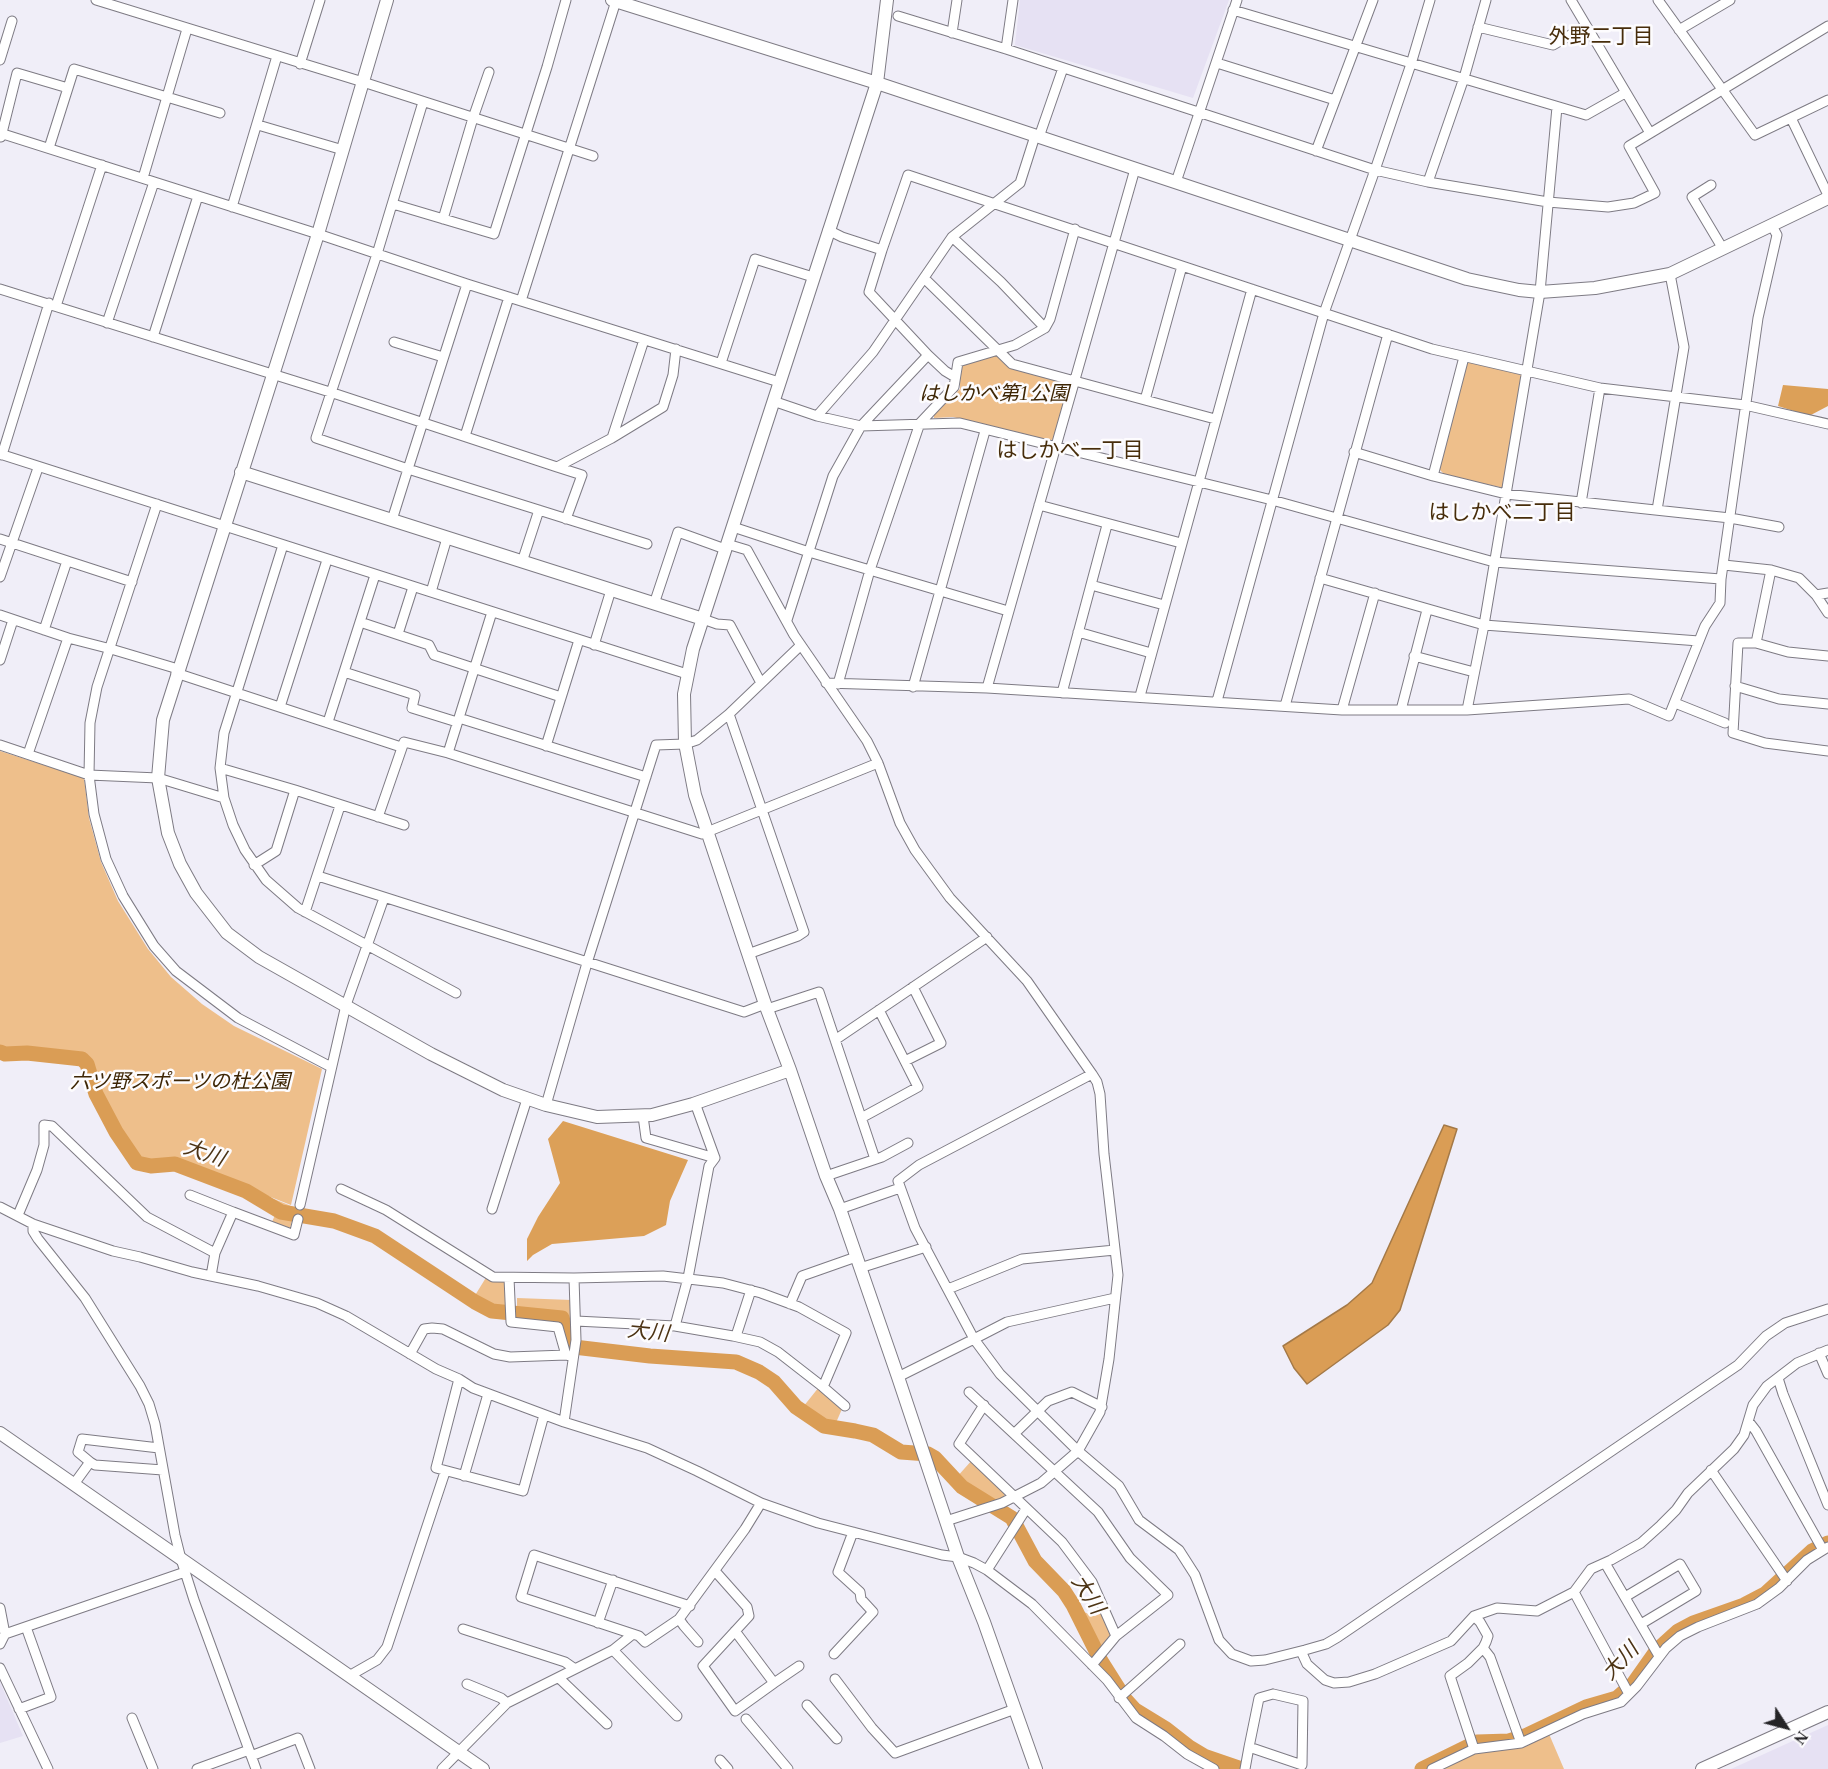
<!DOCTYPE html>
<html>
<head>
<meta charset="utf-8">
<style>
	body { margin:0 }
	#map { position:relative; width:1828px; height:1769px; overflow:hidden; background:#f0eef8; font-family:"Times New Roman",serif }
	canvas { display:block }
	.north { position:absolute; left:1756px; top:1697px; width:60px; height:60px; -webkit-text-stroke:4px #fdfcfe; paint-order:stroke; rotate:126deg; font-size:16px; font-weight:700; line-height:24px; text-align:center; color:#252427 }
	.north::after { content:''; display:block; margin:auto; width:21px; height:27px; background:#252427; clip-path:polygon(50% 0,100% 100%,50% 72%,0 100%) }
</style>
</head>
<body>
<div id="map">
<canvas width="1828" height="1769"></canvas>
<div class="north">N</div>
</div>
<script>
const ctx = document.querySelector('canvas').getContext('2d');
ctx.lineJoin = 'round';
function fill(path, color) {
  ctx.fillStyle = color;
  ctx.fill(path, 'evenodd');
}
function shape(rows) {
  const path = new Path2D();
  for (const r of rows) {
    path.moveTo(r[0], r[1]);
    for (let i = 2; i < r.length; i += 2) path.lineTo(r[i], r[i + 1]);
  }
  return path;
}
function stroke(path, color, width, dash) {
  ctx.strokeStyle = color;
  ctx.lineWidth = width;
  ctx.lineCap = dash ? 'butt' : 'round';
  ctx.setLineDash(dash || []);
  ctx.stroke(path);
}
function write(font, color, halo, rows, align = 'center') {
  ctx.font = font + ' "Times New Roman","Noto Sans JP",serif';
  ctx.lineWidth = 5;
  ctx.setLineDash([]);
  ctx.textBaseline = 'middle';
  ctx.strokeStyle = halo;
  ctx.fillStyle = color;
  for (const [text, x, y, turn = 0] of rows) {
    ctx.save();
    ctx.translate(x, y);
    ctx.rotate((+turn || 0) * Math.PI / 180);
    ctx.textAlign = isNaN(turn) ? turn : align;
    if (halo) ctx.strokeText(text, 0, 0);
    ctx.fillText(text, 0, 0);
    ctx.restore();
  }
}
fill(shape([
	[1020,0,1229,0,1193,98,1015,45],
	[0,1682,23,1736,0,1743],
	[1828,1725,1828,1769,1731,1769]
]), '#e6e1f3');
fill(shape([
	[994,355,999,357,1009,368,1067,384,1068,388,1053,439,1050,441,953,417,934,418,934,415,960,389,960,365],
	[1467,361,1522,374,1504,488,1445,475,1439,469],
	[0,751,84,778,89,818,101,862,118,901,148,949,171,977,202,1004,234,1026,322,1069,291,1205,176,1160,145,1162,137,1159,101,1100,91,1067,86,1058,79,1056,31,1051,4,1052,0,1050],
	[274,1199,296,1208,290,1228,272,1222,278,1208],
	[487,1276,508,1279,509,1310,493,1309,474,1297],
	[517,1298,572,1300,572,1333,564,1317,517,1311],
	[819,1387,842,1409,835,1425,827,1423,803,1407],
	[973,1459,1005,1490,1004,1498,991,1503,963,1486,956,1478],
	[1078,1610,1095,1616,1104,1612,1115,1635,1099,1653],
	[1549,1734,1564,1769,1441,1769,1463,1758,1485,1750,1497,1751,1517,1748]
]), '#eebf8b');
fill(shape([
	[1783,385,1828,389,1828,406,1809,416,1778,406],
	[563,1121,688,1160,670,1201,666,1225,644,1236,552,1244,533,1255,527,1261,527,1239,538,1217,560,1183,548,1139]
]), '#dca058');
const water = shape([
	[1444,1125,1457,1129,1400,1310,1388,1325,1307,1384,1294,1368,1283,1346,1347,1305,1372,1283,1444,1125]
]);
fill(water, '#da9d55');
stroke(water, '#a47947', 1.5);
stroke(shape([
	[0,1052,5,1054,27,1053,82,1059,87,1064,96,1094,116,1132,137,1163,151,1166,175,1164,246,1191,281,1212,334,1221,375,1236,475,1302,492,1311,562,1318,570,1345,574,1347,650,1356,736,1362,759,1372,774,1382,796,1407,824,1426,855,1431,873,1435,901,1452,928,1454,935,1458,962,1487,1012,1518,1035,1561,1064,1591,1073,1605,1101,1661,1125,1699,1135,1710,1166,1729,1189,1747,1204,1756,1242,1769],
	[1422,1769,1477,1742,1509,1741,1525,1736,1586,1707,1617,1698,1633,1684,1657,1650,1678,1631,1693,1623,1744,1605,1765,1594,1812,1551,1828,1543]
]), '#da9d55', 15);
const minor = shape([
	[96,0,363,82,593,156],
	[1571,0,1650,133],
	[1658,0,1755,135,1828,100],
	[1233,10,1586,115,1625,93],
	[898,16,1006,49,1375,170,1428,182,1548,202,1608,207,1634,203,1655,193,1629,146,1828,26],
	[1478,27,1553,45,1586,26],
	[1679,30,1730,0],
	[952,33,957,0],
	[1006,49,1013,0],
	[0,60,12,21],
	[1217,63,1335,100],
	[300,64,320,0],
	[1791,118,1828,195],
	[258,125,343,150],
	[0,133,318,234,467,284,779,382],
	[1,137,17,73,68,88],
	[1039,137,1063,68],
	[49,148,74,69,220,113],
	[1316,151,1373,0],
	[143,178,187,29],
	[1176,182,1237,0],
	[1428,182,1464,78,1486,0],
	[1711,185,1692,197,1723,249],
	[393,204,494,234,547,67,566,0],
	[232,207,277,56],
	[443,219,473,118,489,72],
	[828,230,842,237,882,250,869,292,928,355,945,371,955,377],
	[952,237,1001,282,1045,328],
	[882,250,908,175,1432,349,1600,388,1745,405,1828,424],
	[924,278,1012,364,1215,419],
	[467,284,408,469,647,544],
	[0,289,333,393,557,467,612,438,663,407,673,375,676,349],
	[521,301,616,1],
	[56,306,102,165],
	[107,323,154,182],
	[153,337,198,196],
	[394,342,443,357],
	[721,363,755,259,813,277],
	[1145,400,1182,266],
	[773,401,817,416,861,426,960,423,1272,500,1494,562,1721,579],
	[817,416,873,352,952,237,1020,183,1035,136],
	[465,436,509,297],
	[612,438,644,340],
	[1354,452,1433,476,1506,494,1730,518,1779,527],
	[0,454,687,674],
	[2,455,49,303],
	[557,467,582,475,566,519],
	[1433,476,1464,357],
	[1581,503,1600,388],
	[157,504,97,687,90,723,89,775,94,814,106,859,123,896,154,946,176,971,238,1018,331,1067],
	[1039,505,1181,543],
	[1657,510,1684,347,1670,274],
	[392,520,408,469,316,438,377,254,423,102],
	[733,527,809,552,1008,611],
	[0,539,132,582],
	[727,544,747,550,794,635,867,741,878,763,900,823,915,850,950,898,1027,981,1092,1074,1097,1082,1100,1094,1104,1154,1118,1275,1109,1359,1100,1412,1078,1451,1041,1483,1002,1503,946,1521],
	[283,545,224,733,220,768,224,798,233,825,245,850,266,880,298,908,456,993],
	[522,562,539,510],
	[1724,565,1771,570,1799,578,1816,595,1828,613],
	[0,577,38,468],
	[1320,578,1484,625,1699,641],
	[1091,585,1164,605],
	[431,592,447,538],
	[1816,595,1828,593],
	[654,604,678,532,725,549],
	[0,615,68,638,111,649,178,669],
	[703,619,717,624,730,625,761,683],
	[787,620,833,476,861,426,928,355],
	[360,622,429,645,434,655,561,697],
	[44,630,67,561],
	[1078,632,1151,653],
	[398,634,413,587],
	[1756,643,1771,570],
	[594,645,611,590],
	[1414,656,1474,672],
	[1828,656,1788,652,1756,643,1738,643,1733,733,1765,743,1828,751],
	[0,660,13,620],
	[344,672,415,695,412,708,457,722],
	[176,673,401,747],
	[826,683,987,688,1342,710,1467,710,1629,699,1669,716,1705,626,1720,603,1721,579,1758,318,1777,235,1772,226],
	[838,684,870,570,920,423,954,387,958,362,1015,345,1045,328,1050,319,1075,229],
	[1735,686,1779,699,1828,704],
	[913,687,985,431],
	[987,688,1135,169],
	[1062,693,1107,525],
	[1140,696,1252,289],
	[1217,701,1324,313,1375,170,1411,64,1430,0],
	[1675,703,1725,723],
	[1285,706,1388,334],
	[280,707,327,560],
	[1342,710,1375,593],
	[1401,710,1427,610],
	[1467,710,1484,625,1540,292,1557,107],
	[459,718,646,777],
	[328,722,375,575],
	[0,745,89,775,158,778,224,798],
	[546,746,579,640],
	[448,753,492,612],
	[28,754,68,638],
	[220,768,295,790],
	[378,817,404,742,448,753,702,834,878,763],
	[254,865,276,851,295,790,404,825],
	[318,876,744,1012,765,1004],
	[305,912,340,806],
	[748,954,798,936,804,932,729,714,801,645],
	[767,1009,819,992,875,1159],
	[835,1040,987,937],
	[905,1061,941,1043,913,987],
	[1092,1074,919,1165,898,1181,915,1228,974,1339,1007,1322,1115,1298],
	[546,1105,587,963,656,745,685,744,697,740,729,714],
	[643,1116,646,1138,715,1158],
	[863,1117,918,1087,879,1010],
	[826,1176,882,1157,908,1143],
	[341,1189,386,1210,493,1277,574,1278,663,1276,723,1283,761,1293,799,1307,846,1333,823,1387,778,1352,760,1342,733,1336,675,1326,576,1321],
	[190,1195,233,1212],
	[300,1205,346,1005,384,898],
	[0,1207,33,1224,113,1251,140,1257,192,1272,258,1286,317,1303,346,1316,436,1369,459,1379,473,1388,564,1422,647,1448,697,1471,761,1503,818,1523,942,1555,958,1557,974,1563,987,1570,1032,1604,1107,1680,1136,1718,1164,1736,1187,1754,1214,1769],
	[492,1209,527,1099],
	[840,1209,900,1188],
	[18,1215,37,1170,44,1145,44,1125,52,1126,147,1217,215,1253],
	[33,1224,33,1231,38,1239,85,1298,140,1386,149,1404,155,1424,175,1535,181,1559,194,1600,256,1769],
	[860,1268,926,1247],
	[211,1276,215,1253,233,1212,294,1235,298,1219],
	[509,1278,511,1322,558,1327,566,1355,571,1356],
	[948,1289,1022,1259,1115,1250],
	[790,1304,802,1276,856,1257],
	[675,1326,688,1278,709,1166,715,1158,695,1103],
	[736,1336,751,1290],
	[1819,1353,1828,1374],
	[410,1354,424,1329,432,1328,443,1329,494,1354,510,1357,566,1355],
	[898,1377,974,1339,1000,1374,1078,1451,1119,1486,1139,1520,1179,1550,1195,1575,1219,1640,1232,1654,1251,1661,1265,1660,1305,1650,1326,1644,1338,1637,1738,1365,1766,1336,1785,1323,1828,1309],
	[1778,1378,1783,1394,1828,1505],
	[459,1379,436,1468,523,1491,544,1415],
	[823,1387,845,1406],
	[969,1392,1098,1512,1130,1558,1168,1595,1116,1636],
	[984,1405,959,1444,1062,1542,1092,1582,1116,1636,1092,1665],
	[564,1422,576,1340,574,1278],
	[1749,1422,1756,1431,1823,1550],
	[1015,1433,1048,1401,1072,1392,1102,1407],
	[90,1462,95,1465,163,1470],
	[1711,1470,1787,1581],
	[464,1476,488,1394],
	[74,1484,90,1462,78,1452,82,1439,159,1448],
	[1605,1563,1659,1656],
	[987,1570,1026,1509],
	[715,1571,747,1607,749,1616,703,1666,735,1711,774,1683,735,1631],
	[1574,1592,1629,1694],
	[1625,1597,1680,1564,1696,1591,1641,1624],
	[0,1608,5,1634,0,1644],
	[679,1619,684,1626,698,1642],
	[598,1623,613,1580],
	[463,1629,565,1662,575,1669],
	[5,1634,185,1572],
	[633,1634,521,1597,534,1555,690,1606],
	[1483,1648,1490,1657,1521,1743],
	[613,1650,677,1716],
	[1301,1651,1307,1664,1325,1680,1334,1683,1349,1682,1375,1674,1451,1641,1474,1616,1497,1608,1537,1611,1574,1592,1591,1569,1611,1560,1641,1543,1661,1525,1676,1510,1688,1493,1734,1449,1744,1435,1753,1405,1767,1386,1797,1363,1828,1350],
	[834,1654,873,1612,861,1599,860,1592,838,1572,853,1532],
	[0,1668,48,1769],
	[349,1676,377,1660,387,1647,445,1472],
	[559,1678,607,1724],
	[835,1679,872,1728,895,1753,1015,1709],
	[774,1683,799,1666],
	[467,1684,501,1698,507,1703],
	[1273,1694,1303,1701,1302,1765,1249,1747,1259,1698,1273,1694],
	[1119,1698,1180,1644],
	[807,1705,837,1739],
	[19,1709,51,1697,26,1627],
	[132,1718,153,1769],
	[746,1719,788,1769],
	[1474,1749,1450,1676,1468,1663,1483,1648,1486,1642,1488,1636,1480,1622,1474,1616],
	[251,1756,298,1738,310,1769],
	[720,1760,728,1769],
	[197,1769,249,1750],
	[442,1769,507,1703,613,1650,633,1634,639,1636,645,1642,679,1619,745,1529,761,1503],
	[1245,1769,1249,1747],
	[1432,1769,1474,1749,1521,1743,1583,1714,1621,1702,1637,1686,1666,1648,1680,1636,1698,1627,1757,1604,1779,1588,1807,1560,1828,1547]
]);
const tertiary = shape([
	[387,0,318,234,163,720,158,778,168,833,180,864,196,893,227,933,259,957,431,1054,503,1090,546,1105,597,1117,652,1115,693,1104,790,1070,826,1176,840,1209,898,1377,958,1557,984,1622,1036,1769],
	[612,0,877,83,1467,279,1519,290,1540,292,1595,288,1670,274,1828,198],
	[241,472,703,619],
	[790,1070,765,1004,695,795,685,743,684,694,693,649,877,83,887,0],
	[0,1433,483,1769],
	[1702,1769,1828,1712]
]);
stroke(minor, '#7e7b84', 11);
stroke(tertiary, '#7e7b84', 14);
stroke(minor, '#fff', 9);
stroke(tertiary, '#fff', 12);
write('italic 20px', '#3e2605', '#fdfcfe', [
	["はしかべ第1公園",994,395],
	["六ツ野スポーツの杜公園",180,1083]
]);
write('21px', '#472d0b', '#fdfcfe', [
	["外野二丁目",1601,37],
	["はしかべ一丁目",1070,451],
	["はしかべ二丁目",1502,513]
]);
write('italic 21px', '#4c3314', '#fdfcfe', [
	["大川",204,1154,19],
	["大川",648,1333,6],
	["大川",1087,1595,57],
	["大川",1621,1662,-46]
]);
</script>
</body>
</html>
